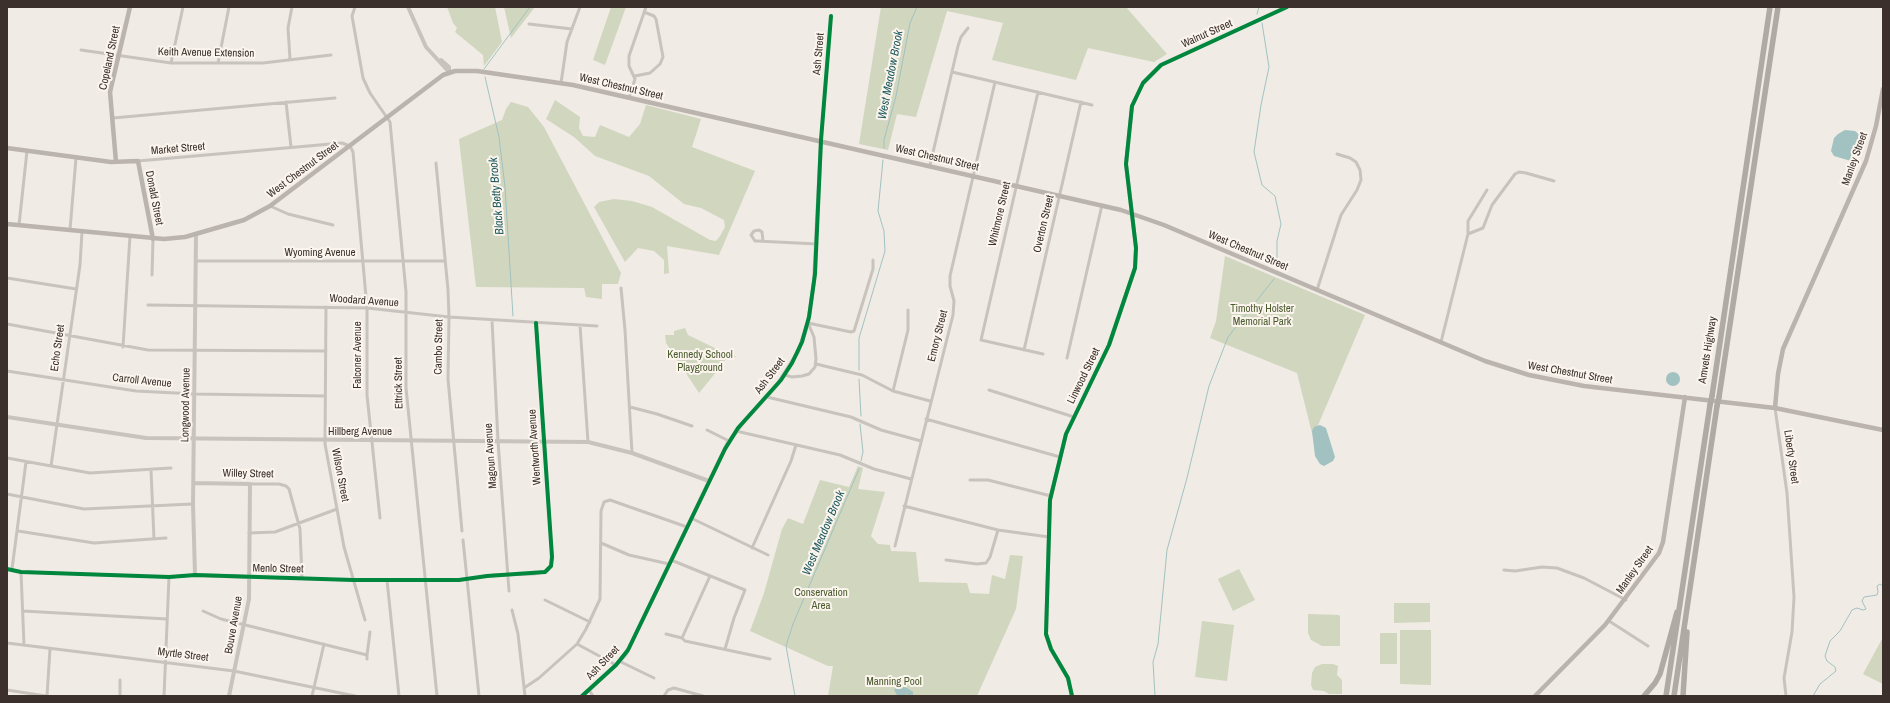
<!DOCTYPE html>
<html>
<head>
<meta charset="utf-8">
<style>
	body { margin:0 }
	#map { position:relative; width:1890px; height:703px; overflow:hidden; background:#f0ebe5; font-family:"Archivo Narrow",sans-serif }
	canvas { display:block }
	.frame { position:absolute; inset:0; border:8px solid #3b302b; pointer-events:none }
</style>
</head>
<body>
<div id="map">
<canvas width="1890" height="703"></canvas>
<div class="frame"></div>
</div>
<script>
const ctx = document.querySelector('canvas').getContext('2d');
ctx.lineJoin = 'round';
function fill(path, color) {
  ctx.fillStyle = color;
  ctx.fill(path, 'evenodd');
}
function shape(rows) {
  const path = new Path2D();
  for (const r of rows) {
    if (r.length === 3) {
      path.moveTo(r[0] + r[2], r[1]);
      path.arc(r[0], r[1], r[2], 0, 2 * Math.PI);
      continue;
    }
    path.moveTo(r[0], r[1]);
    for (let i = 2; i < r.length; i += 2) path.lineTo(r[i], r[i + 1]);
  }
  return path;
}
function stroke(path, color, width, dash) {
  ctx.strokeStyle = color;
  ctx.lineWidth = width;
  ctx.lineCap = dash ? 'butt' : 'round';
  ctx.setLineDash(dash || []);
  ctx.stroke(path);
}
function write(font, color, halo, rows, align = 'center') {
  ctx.font = font + ' "Archivo Narrow",sans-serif';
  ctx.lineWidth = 4;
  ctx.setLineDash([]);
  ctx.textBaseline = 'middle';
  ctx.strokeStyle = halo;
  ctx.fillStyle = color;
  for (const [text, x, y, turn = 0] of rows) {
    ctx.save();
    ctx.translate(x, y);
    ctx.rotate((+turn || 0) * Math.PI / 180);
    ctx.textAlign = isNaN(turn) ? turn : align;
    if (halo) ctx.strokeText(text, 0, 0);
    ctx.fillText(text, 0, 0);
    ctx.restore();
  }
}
fill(shape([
	[447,7,495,7,502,42,484,66,483,55,455,32,457,28,453,23],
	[504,7,535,7,511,38],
	[611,7,626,7,605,65,593,60],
	[881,7,1126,7,1167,54,1154,62,1088,48,1076,80,992,60,1003,23,947,11,916,117,897,114,888,150,859,144],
	[555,100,580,117,579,128,583,136,595,137,600,125,629,137,640,124,646,105,701,119,692,147,755,171,719,255,667,246,669,273,664,274,664,260,654,251,638,248,625,262,594,207,599,202,614,199,632,201,652,207,710,240,716,241,720,236,725,227,724,220,701,208,684,204,649,176,595,156,574,137,546,119],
	[511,102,528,107,544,127,621,273,618,284,602,284,602,299,586,297,584,288,476,287,459,139,502,120,506,109],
	[1225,256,1365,315,1313,437,1297,373,1210,338,1216,321],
	[685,328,688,335,721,351,731,354,737,357,730,357,718,365,717,371,699,393,666,343,665,335,674,335,674,331],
	[858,466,863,468,858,489,885,492,871,536,878,544,890,545,891,551,916,552,919,582,967,583,970,593,989,594,992,575,1005,579,1010,555,1023,556,1016,609,977,696,828,696,833,666,828,666,750,631,764,593,782,529,788,518,803,524,820,480,849,487],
	[1239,569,1255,600,1233,611,1218,579],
	[1394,603,1430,603,1430,622,1394,623],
	[1308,614,1339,615,1340,617,1340,646,1322,646,1311,640,1308,633],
	[1202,621,1234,625,1227,681,1195,677],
	[1400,630,1431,630,1431,685,1400,684],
	[1380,633,1397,633,1397,664,1380,664],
	[1883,637,1883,684,1863,674],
	[1322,664,1333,664,1338,666,1337,675,1342,680,1342,694,1329,694,1324,691,1313,690,1311,685,1312,673,1315,667]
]), '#d1d6bf');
fill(shape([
	[1845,130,1855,131,1861,136,1857,154,1851,161,1834,156,1831,151,1834,138,1838,134],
	[1673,379,7],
	[1320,425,1326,428,1335,457,1333,461,1324,466,1320,464,1315,456,1312,431,1314,427],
	[897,686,901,686,907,688,913,692,913,695,907,696,907,693,906,696,897,695,894,690]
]), '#a1c2c1');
stroke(shape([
	[1257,14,1259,7],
	[1262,23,1269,67,1261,105,1254,152,1262,185,1275,196,1281,224,1277,241,1277,262],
	[484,69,530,7],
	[485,77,499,137,505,187,513,316],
	[884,148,884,140,896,96,910,23,917,7],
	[859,370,859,338,885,251,884,231,878,211,883,160],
	[859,379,861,416],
	[860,424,863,452,861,461],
	[795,696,786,646,793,624,859,469],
	[1155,696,1153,662,1158,644,1167,550,1187,478,1209,386,1228,337,1274,279],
	[1813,696,1820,684,1836,671,1835,667,1827,661,1825,656,1830,641,1840,631,1852,610,1857,608,1863,610,1866,609,1862,601,1864,597,1877,595,1878,592,1877,586,1880,584,1883,586]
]), '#a1c2c1', 1);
stroke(shape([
	[355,7,352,16,363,78,370,93,390,122,406,292,406,388,437,696],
	[529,24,572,29],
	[81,50,171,63,263,63,331,55],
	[290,59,288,28,292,7],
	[171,63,183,7],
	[218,63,229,7],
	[952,72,1092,105],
	[635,76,650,73,660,64,663,57,656,19,654,16,644,12],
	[561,83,567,42,580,7],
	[1038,92,981,340,1043,354],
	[629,98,635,79,629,66,629,56,646,7],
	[286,102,291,147],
	[113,118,335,98],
	[821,140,831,16],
	[138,161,342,143,350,146,353,152,367,308,367,395,380,518],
	[436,163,448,290,449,317,448,379,462,531],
	[930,165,958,46,961,37,968,28],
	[270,206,288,214,333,225],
	[19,225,27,151],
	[70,230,76,158],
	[1468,234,1483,228,1492,205,1515,174,1519,172,1526,173,1554,181],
	[763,241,762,232,759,230,754,231,751,235,755,241,757,241,817,244],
	[197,261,444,261],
	[152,275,153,239],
	[7,278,76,289],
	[621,288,625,330,632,453],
	[1317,290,1341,215,1357,190,1361,180,1360,170,1356,162,1350,158,1337,154],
	[148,305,367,308,449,317,597,326],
	[326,307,325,444,344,547,365,620],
	[492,320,498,441,509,591],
	[808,323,851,332,854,331,873,269,873,260],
	[7,324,148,350,326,351],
	[580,325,588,442],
	[1441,342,1468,234,1468,221,1487,190],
	[123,347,130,236],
	[1024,350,1081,102],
	[1067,358,1102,205],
	[816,364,862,375,893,391,930,401],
	[7,371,136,391,195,394,325,396],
	[785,375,792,377,802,376,809,374,815,367,816,359,814,337,808,323],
	[989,390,1074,417],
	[893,391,908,330,908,310],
	[767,397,851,417,881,430,921,441],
	[630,407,657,414,692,426],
	[1775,408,1787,493,1794,597,1792,632,1784,678,1786,696],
	[926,419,1060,457],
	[707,430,729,441],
	[736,431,840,455,874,469,911,479],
	[7,458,90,473,171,468],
	[51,466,80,265,82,232],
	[151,470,154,539],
	[970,480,988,480,1051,496],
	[250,484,279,484,286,486,289,489,300,529,302,578],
	[7,494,84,509,193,504],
	[904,506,998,530,1049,537],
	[691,518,768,555],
	[18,531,94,543,166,538],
	[249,533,275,532,337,509],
	[463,540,479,696],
	[601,543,629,555,669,564],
	[895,546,953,315,954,301,950,286,950,276,995,82],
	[752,548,791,461,796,445],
	[671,560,745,590,734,618,725,649],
	[946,560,977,564,986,563,990,557,998,530],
	[7,569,21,572,169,577,195,575],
	[12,569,26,462],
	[1504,570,1515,571,1542,567,1557,568,1584,578,1626,600],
	[21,572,24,645],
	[249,577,353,580,459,580,494,575,534,574,547,571,551,566,552,557,536,323],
	[387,580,399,696],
	[545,600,590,622],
	[512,610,518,634,525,696],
	[23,611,167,619],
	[203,611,221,619,367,655,367,659],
	[1609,621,1648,646],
	[666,634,682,638,685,641,770,659],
	[682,638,710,576],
	[7,643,234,671,355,696],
	[577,644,586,629,600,599,601,511,604,502,610,500,687,527],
	[367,655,370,632],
	[619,661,654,678],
	[524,688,539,678,577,644,616,665],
	[7,690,46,696],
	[589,690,593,696],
	[47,696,50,649],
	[120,696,120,680],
	[164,696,169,577],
	[312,696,324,644],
	[664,696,668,690,674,688,703,696]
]), '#c9c3be', 3);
stroke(shape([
	[408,7,426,47,449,72],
	[441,60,449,67,449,72],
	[196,235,193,504,195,575,249,577],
	[7,417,146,438,588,442,632,453,709,481],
	[194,483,250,484,249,599,229,696],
	[582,696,616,665,626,654,727,444,742,424,777,385,798,352,808,323,814,282,821,140],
	[1072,696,1068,678,1051,649,1046,634,1050,500,1066,434,1109,345,1135,268,1136,248,1126,164,1132,106,1143,83,1161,65,1287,7]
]), '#c9c3be', 4);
stroke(shape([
	[7,148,111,162,138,161,153,239],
	[116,162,110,92,130,7],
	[7,224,164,239,185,237,244,220,270,206,443,75,455,71,477,71,573,85,1121,210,1164,225,1485,361,1529,375,1584,386,1775,408,1883,430],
	[1775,408,1778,374,1783,349,1866,161,1876,126,1883,89],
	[1535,696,1605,625,1659,553,1663,542,1685,397]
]), '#bab3ae', 4.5);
stroke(shape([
	[1712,396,1770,7],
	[1719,397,1778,7],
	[1644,696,1655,683,1660,674,1677,612],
	[1666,696,1710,405],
	[1674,696,1717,406],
	[1683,696,1687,632]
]), '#afaaa4', 5.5);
stroke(shape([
	[1710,405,1712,396],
	[1717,406,1719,397]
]), '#afaaa4', 5.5);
stroke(shape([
	[7,569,21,572,169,577,195,575,353,580,459,580,487,576,545,572,551,566,552,557,536,323],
	[582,696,616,665,628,650,725,449,738,428,781,380,792,363,802,342,809,317,815,274,821,140,831,16],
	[1072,696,1068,678,1051,649,1046,634,1050,500,1066,434,1109,345,1135,268,1136,248,1126,164,1132,106,1143,83,1161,65,1287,7]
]), '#00873e', 4);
write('11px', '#3b302b', '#fbf5ee', [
	["Walnut Street",1207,34,-24],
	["Keith Avenue Extension",206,53,1],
	["Ash Street",819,54,-85],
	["Copeland Street",110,58,-78],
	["West Chestnut Street",621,87,13],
	["Market Street",178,149,-5],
	["West Chestnut Street",937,158,13],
	["Manley Street",1855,159,-70],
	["West Chestnut Street",303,170,-37],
	["Donald Street",154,198,79],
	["Whitmore Street",1000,214,-77],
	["Overton Street",1044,224,-77],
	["West Chestnut Street",1248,251,23],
	["Wyoming Avenue",320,253],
	["Woodard Avenue",364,301,4],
	["Emory Street",938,336,-76],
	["Cambo Street",439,347,-89],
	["Echo Street",58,348,-82],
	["Amvets Highway",1708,350,-81],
	["Falconer Avenue",358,355,-90],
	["West Chestnut Street",1570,373,10],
	["Ash Street",770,376,-53],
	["Linwood Street",1084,376,-64],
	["Carroll Avenue",142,381,6],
	["Ettrick Street",399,383,-91],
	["Longwood Avenue",186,405,-89],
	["Hillberg Avenue",360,432],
	["Wentworth Avenue",535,447,-94],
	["Magoun Avenue",491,456,-94],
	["Liberty Street",1791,457,82],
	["Willey Street",248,474,1],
	["Wilson Street",340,475,79],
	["Menlo Street",278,569,1],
	["Manley Street",1635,570,-55],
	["Bouve Avenue",234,625,-80],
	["Myrtle Street",183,655,7],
	["Ash Street",603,663,-46]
]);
write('11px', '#4a5a2e', '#fbf5ee', [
	["Timothy Holster",1262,309],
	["Memorial Park",1262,322],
	["Kennedy School",700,355],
	["Playground",700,368],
	["Conservation",821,593],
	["Area",821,606],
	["Manning Pool",894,682]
]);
write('italic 12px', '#1f5a5e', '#fbf5ee', [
	["West Meadow Brook",891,75,-79],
	["Black Betty Brook",497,196,-95],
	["West Meadow Brook",824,533,-67]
]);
</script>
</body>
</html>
